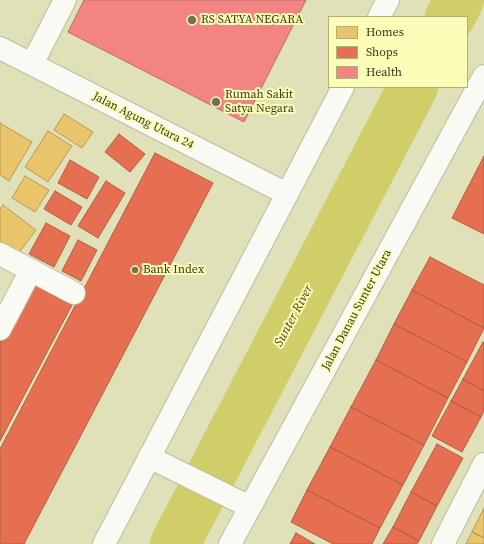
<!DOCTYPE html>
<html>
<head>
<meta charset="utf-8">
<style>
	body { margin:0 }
	#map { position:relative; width:484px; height:544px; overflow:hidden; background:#e0e0b9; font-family:"Source Serif 4",serif }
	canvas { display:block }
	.legend { position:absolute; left:328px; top:16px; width:140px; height:72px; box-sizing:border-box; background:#fcfdb6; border:1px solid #aeaf79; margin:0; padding:5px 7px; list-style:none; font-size:12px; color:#39391d }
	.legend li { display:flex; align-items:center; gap:8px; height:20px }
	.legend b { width:20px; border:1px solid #aeaf79 }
</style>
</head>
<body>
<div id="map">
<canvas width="484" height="544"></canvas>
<ul class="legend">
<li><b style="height:11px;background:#e9c46a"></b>Homes</li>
<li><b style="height:11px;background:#e76f51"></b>Shops</li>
<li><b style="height:11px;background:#f28482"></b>Health</li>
</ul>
</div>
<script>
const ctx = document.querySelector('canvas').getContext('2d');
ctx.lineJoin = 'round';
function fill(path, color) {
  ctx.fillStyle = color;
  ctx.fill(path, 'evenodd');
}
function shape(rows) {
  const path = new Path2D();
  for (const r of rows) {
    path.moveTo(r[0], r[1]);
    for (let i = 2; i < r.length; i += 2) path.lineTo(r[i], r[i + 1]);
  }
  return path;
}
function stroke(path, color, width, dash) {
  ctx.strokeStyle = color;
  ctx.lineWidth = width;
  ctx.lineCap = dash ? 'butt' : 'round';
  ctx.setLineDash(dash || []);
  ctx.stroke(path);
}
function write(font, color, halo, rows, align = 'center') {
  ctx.font = font + ' "Source Serif 4",serif';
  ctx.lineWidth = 4;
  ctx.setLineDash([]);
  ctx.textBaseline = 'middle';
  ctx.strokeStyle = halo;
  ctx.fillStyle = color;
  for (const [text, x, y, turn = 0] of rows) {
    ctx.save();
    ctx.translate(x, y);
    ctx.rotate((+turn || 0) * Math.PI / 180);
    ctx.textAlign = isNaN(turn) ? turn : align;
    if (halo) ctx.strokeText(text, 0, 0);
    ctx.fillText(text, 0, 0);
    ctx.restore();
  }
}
const homes = shape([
	[64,114,93,132,82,148,54,130,64,114],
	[0,123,32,142,9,181,0,175,0,123],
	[48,131,72,146,48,182,25,167,48,131],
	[25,176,49,190,35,212,12,198,25,176],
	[3,205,36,230,15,258,0,247,0,209,3,205],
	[484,508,484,538,472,532,484,508],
	[472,532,484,538,484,544,466,544,472,532]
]);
fill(homes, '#e9c46a');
stroke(homes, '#b49a53', 1);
const shops = shape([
	[119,134,145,154,130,172,105,152,119,134],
	[155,153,213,183,24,544,0,544,0,449,155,153],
	[484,156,484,234,452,218,484,156],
	[70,160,99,177,87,199,58,183,70,160],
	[106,181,125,193,98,238,78,226,106,181],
	[55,191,82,207,71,225,44,209,55,191],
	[46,223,70,236,54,267,29,254,46,223],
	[78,240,97,250,81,281,62,271,78,240],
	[430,257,484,285,484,328,412,290,430,257],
	[28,282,72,305,0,441,0,335,28,282],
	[412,290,484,328,467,362,394,324,412,290],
	[394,324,467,362,448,398,376,360,394,324],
	[483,342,484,343,484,391,463,379,483,342],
	[376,360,448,398,424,445,351,407,376,360],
	[463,379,484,391,484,411,481,417,451,401,463,379],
	[451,401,481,417,462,452,432,436,451,401],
	[351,407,424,445,403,485,330,447,351,407],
	[437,444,463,458,437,506,411,492,437,444],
	[330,447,403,485,380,528,307,490,330,447],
	[307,490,380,528,372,544,333,544,291,522,307,490],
	[411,492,437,506,419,541,393,527,411,492],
	[393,527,419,541,417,544,383,544,393,527],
	[296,533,315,544,290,544,296,533]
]);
fill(shops, '#e76f51');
stroke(shops, '#b35f41', 1);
const health = shape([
	[84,0,306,0,244,122,68,32,84,0]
]);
fill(health, '#f28482');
stroke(health, '#ba6e64', 1);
stroke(shape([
	[450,17,459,0],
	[175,544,413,87]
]), '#cfce68', 50);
const minor = shape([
	[0,48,287,194],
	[32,64,65,0],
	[0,254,74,293],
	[0,329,31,270],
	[443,544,484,464]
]);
const secondary = shape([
	[379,17,388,0],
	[149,457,250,507],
	[104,544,343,87],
	[230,544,484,76]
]);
stroke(minor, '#bcbd9e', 24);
stroke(secondary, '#bcbd9e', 24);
stroke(minor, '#fafaf4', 22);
stroke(secondary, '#fafaf4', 22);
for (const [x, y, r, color] of [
	[192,20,5,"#737354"],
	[216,102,5,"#737354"],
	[135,270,4,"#737354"]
]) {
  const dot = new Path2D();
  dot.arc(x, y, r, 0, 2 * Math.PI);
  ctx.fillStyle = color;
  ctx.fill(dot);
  stroke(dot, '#fcfdb6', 1.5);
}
write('12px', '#39391d', '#fcfdb6', [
	["RS SATYA NEGARA",201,20],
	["Rumah Sakit",225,95],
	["Satya Negara",225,109],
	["Bank Index",143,270]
], 'left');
write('12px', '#39391d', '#fcfdb6', [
	["Jalan Agung Utara 24",143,121,27],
	["Jalan Danau Sunter Utara",357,310,-62]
]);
write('italic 13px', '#4b4a17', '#fcfdb6', [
	["Sunter River",294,316,-62]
]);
</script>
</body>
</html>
